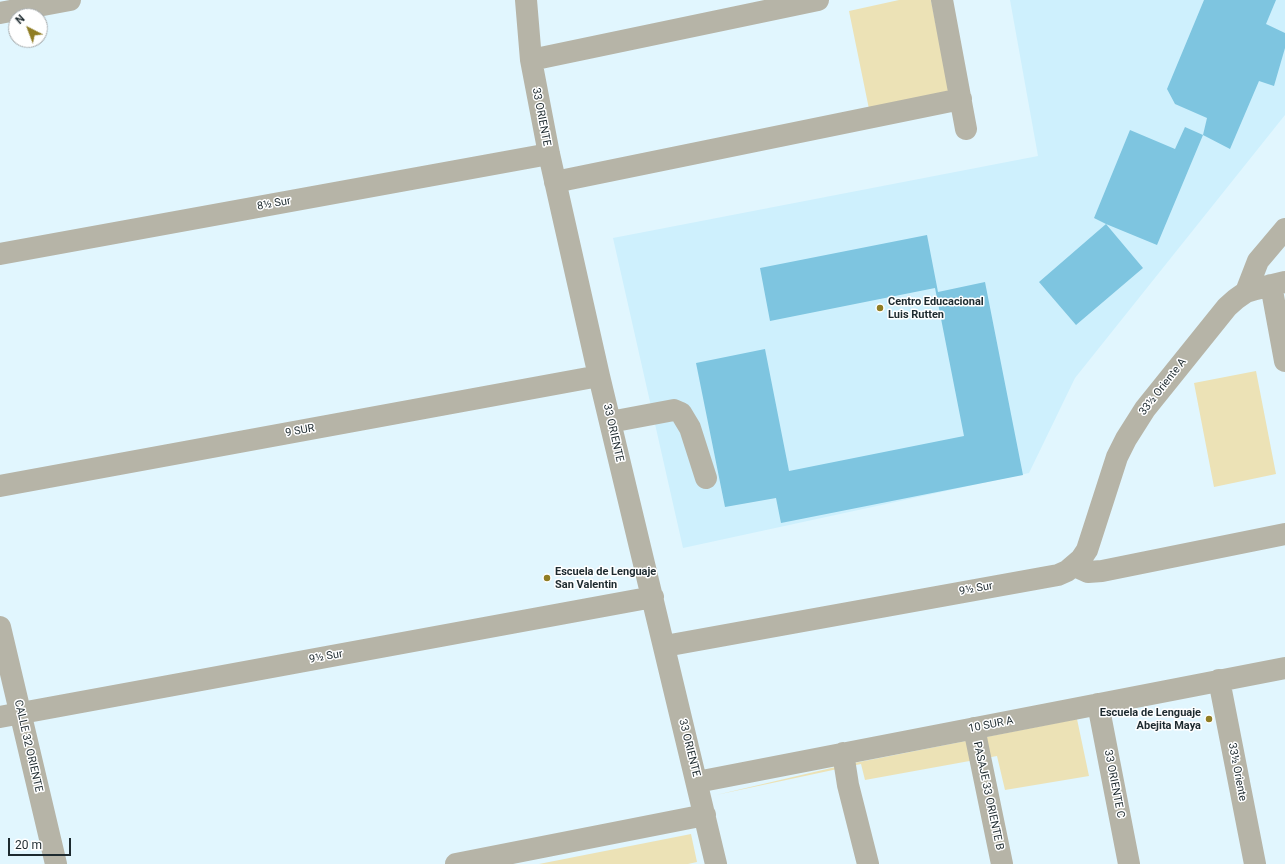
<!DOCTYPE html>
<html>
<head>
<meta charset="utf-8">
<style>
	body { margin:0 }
	#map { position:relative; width:1285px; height:864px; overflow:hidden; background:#e1f6fe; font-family:Roboto,sans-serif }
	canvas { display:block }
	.north { position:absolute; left:8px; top:8px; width:40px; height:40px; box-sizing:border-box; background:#fff; border:1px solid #a5aaac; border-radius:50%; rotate:318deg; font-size:11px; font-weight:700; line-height:16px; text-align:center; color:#1d2a2f }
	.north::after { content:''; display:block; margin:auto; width:14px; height:18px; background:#907d24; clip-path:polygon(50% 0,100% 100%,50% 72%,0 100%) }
	.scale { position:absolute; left:8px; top:838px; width:63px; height:18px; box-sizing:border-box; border:2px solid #1d2a2f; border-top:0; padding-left:5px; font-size:12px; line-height:14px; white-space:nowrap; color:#1d2a2f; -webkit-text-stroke:3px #fff; paint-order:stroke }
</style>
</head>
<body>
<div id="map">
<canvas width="1285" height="864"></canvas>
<div class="north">N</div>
<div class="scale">20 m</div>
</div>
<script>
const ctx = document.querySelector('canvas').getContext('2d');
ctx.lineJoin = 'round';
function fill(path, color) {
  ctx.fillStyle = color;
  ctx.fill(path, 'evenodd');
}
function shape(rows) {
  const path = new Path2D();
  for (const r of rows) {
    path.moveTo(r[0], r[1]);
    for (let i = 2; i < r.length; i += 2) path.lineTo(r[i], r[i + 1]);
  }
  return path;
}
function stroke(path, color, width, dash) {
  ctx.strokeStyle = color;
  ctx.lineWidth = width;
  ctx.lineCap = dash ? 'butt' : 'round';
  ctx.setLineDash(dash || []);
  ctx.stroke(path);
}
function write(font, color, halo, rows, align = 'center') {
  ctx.font = font + ' Roboto,sans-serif';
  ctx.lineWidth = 3;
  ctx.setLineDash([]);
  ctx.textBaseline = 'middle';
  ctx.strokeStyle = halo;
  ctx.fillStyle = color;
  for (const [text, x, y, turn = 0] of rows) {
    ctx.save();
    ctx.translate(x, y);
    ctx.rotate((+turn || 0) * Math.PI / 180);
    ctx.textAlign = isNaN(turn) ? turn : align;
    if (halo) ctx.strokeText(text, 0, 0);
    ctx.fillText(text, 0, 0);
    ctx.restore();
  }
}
fill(shape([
	[1010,0,1285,0,1285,115,1075,378,1029,473,683,548,613,238,1038,156]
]), '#cef0fd');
fill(shape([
	[899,0,931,0,949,91,869,109,849,11],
	[1256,371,1276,474,1214,487,1194,383],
	[1077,719,1089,776,1005,790,997,756,865,780,861,764,716,795,844,765],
	[691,834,697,862,688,864,539,864]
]), '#ece2b6');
fill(shape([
	[1204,0,1276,0,1266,24,1285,33,1285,48,1274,86,1259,81,1230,149,1203,135,1207,118,1175,104,1167,89],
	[1185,127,1203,135,1157,245,1106,224,1143,268,1076,325,1039,282,1106,224,1094,218,1130,130,1175,149],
	[927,235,938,292,985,282,1023,475,781,523,776,498,725,507,696,363,765,349,789,471,964,436,935,288,770,321,760,268]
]), '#7ec5e0');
stroke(shape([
	[526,0,531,60,549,154,599,376,716,864],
	[942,0,966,129],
	[0,13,70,0],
	[531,60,818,0],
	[555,182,961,99],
	[0,254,549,154],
	[1271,285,1285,361],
	[1246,292,1258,261,1285,229],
	[610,422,674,410,681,413,690,428,706,478],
	[0,486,599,376],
	[1075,566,1088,572,1102,571,1285,534],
	[0,627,56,864],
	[665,646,1058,575,1067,571,1081,559,1087,550,1117,457,1126,439,1145,409,1227,307,1236,299,1246,292,1256,289,1285,282],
	[1219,680,1255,864],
	[1098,704,1129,864],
	[0,717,653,597],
	[974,728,1002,864],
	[843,753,848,785,868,864],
	[697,782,1285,668],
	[456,864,705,815]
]), '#b6b4a7', 22);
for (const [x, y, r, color] of [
	[880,308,4,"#907d24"],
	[547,578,4,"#907d24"],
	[1209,719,4,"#907d24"]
]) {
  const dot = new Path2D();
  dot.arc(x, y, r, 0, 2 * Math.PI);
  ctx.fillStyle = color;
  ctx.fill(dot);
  stroke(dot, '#fff', 1.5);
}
write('11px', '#1d2a2f', '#fff', [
	["33 ORIENTE",541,117,79],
	["8½ Sur",274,204,-10],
	["33½ Oriente A",1163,387,-52],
	["9 SUR",300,431,-10],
	["33 ORIENTE",613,433,77],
	["9½ Sur",976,589,-10],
	["9½ Sur",326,657,-10],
	["10 SUR A",991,725,-11],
	["CALLE 32 ORIENTE",28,746,77],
	["33 ORIENTE",689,748,76],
	["33½ Oriente",1237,772,79],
	["33 ORIENTE C",1114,784,79],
	["PASAJE 33 ORIENTE B",988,796,78]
]);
write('bold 11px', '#1d2a2f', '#fff', [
	["Centro Educacional",888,302],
	["Luis Rutten",888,315],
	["Escuela de Lenguaje",555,572],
	["San Valentin",555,585],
	["Escuela de Lenguaje",1201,713,"right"],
	["Abejita Maya",1201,726,"right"]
], 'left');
</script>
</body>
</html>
